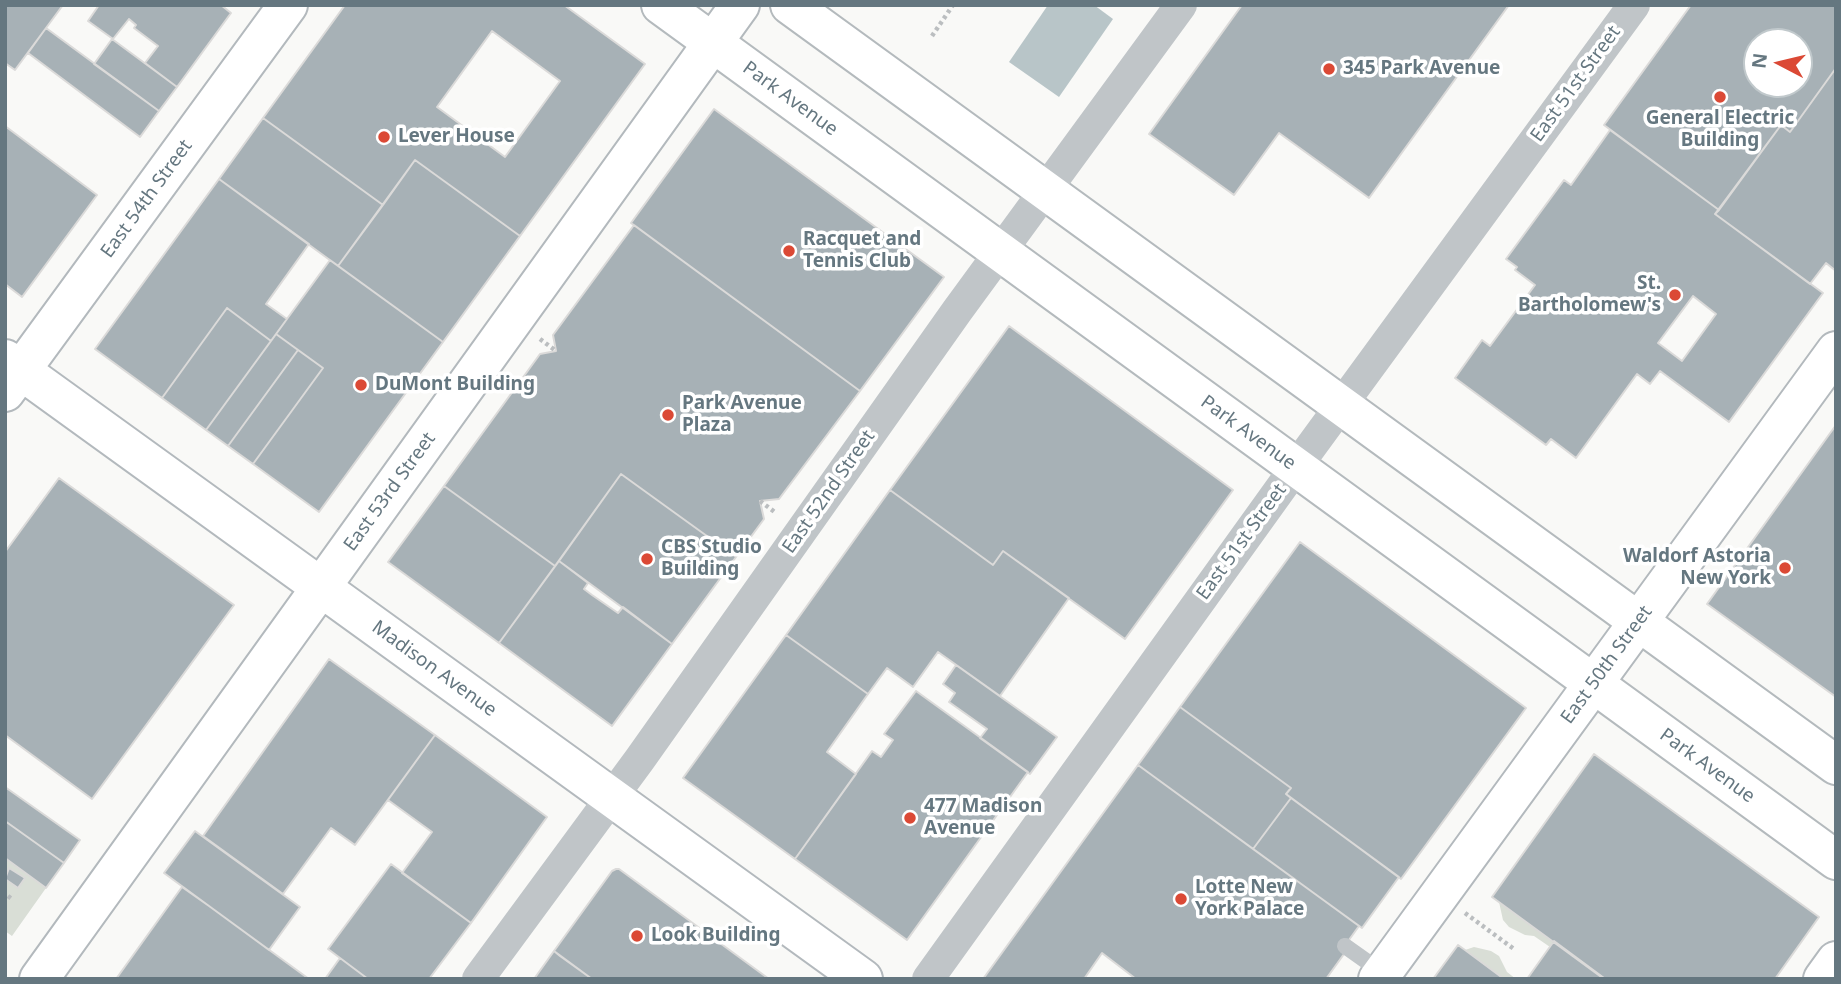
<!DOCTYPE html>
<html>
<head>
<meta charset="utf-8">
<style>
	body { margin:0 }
	#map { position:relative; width:1841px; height:984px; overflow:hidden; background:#f9f9f7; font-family:"Noto Sans",sans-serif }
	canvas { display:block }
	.frame { position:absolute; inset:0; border:7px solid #657780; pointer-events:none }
	.north { position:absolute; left:1743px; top:28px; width:70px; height:70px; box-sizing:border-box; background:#fff; border:2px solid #c1c9cc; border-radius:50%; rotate:277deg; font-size:19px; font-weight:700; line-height:28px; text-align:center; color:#657780 }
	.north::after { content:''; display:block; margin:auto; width:24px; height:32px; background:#db4935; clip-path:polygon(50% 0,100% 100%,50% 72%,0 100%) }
</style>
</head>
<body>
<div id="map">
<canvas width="1841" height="984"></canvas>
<div class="frame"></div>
<div class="north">N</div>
</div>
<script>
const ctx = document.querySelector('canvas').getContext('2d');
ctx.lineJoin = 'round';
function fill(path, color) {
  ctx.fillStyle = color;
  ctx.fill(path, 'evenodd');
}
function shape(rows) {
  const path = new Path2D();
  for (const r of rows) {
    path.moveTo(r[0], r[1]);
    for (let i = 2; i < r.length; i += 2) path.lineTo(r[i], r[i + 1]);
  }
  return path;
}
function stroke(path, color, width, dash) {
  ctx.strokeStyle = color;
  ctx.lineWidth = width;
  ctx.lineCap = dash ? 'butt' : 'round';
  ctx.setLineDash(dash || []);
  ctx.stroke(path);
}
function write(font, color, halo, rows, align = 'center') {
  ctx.font = font + ' "Noto Sans",sans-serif';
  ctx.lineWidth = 7;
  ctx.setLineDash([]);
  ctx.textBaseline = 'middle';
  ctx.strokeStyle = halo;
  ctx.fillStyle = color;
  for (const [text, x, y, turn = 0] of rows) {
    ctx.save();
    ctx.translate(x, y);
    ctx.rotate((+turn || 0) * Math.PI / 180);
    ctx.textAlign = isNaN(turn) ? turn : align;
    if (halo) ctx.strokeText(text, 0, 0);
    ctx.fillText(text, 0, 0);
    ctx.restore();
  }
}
fill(shape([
	[5,858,46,888,12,936,5,931],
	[1499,902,1554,941,1550,947,1534,936,1525,935,1509,927,1503,920],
	[1474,947,1491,951,1499,956,1507,972,1516,979,1504,979,1465,950]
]), '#d9ded6');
fill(shape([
	[1048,5,1094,5,1113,19,1059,97,1009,62]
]), '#b8c5c8');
const building = shape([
	[5,5,63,5,15,70,5,63,5,5],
	[99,5,221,5,231,13,177,87,145,63,158,46,134,28,136,25,129,19,113,39,88,21,99,5],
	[345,5,564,5,645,64,520,236,415,160,383,205,263,118,345,5],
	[492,31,560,81,505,157,437,107,492,31],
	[1242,5,1509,5,1369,198,1279,133,1234,195,1149,134,1242,5],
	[1691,5,1836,5,1836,68,1790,132,1781,125,1719,210,1604,125,1691,5],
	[1757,42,1799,42,1799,84,1757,84,1757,42],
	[46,28,159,111,140,137,28,53,46,28],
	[112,39,177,87,159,111,94,64,112,39],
	[1836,68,1836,271,1826,263,1810,284,1715,214,1781,125,1790,132,1836,68],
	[714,109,944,277,860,391,631,223,714,109],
	[263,118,383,205,338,266,219,179,263,118],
	[5,126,97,195,22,297,5,284,5,126],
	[1610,130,1719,210,1715,214,1823,293,1729,422,1660,371,1650,384,1637,374,1576,458,1551,439,1546,445,1455,378,1482,340,1490,346,1535,285,1515,270,1517,267,1506,259,1564,180,1571,185,1610,130],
	[1693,296,1716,314,1682,361,1658,343,1693,296],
	[415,160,520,236,443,342,338,266,415,160],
	[219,179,309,244,266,304,287,319,271,341,227,308,162,398,95,349,219,179],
	[634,225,860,391,779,499,760,501,764,519,736,557,621,474,555,566,444,486,540,354,556,351,553,335,634,225],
	[330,260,443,342,319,512,253,464,323,368,276,334,330,260],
	[227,308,271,341,206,430,162,398,227,308],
	[1009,326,1233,490,1125,639,1003,551,993,565,890,490,1009,326],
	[276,334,298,350,228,446,206,430,276,334],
	[298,350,323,368,253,464,228,446,298,350],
	[1836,425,1836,697,1707,604,1836,425],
	[621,474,736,557,672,644,559,561,621,474],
	[59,478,234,605,92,799,5,735,5,552,59,478],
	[444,486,555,566,499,643,388,562,444,486],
	[890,490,993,565,1003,551,1069,598,1000,696,938,652,913,687,887,668,868,694,786,635,890,490],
	[1300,542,1526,708,1401,879,1286,794,1291,788,1180,707,1300,542],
	[559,561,588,583,584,589,592,595,618,613,623,607,672,644,612,726,499,643,559,561],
	[786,635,868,694,827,752,856,774,795,859,683,778,786,635],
	[329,659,435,735,355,845,331,828,283,894,203,836,329,659],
	[956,665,1057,737,1030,774,980,738,987,729,949,702,955,693,943,684,956,665],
	[916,691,1028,772,907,940,795,859,872,751,881,757,893,740,884,734,916,691],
	[1180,707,1291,788,1286,794,1291,798,1253,849,1138,765,1180,707],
	[435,735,547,817,471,923,402,873,432,832,388,800,435,735],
	[1594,754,1819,917,1775,979,1604,979,1492,897,1594,754],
	[1138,765,1359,926,1341,951,1344,954,1326,979,1136,979,1102,953,1084,979,983,979,1138,765],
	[5,787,80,840,64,863,5,821,5,787],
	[1291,798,1399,877,1362,928,1253,849,1291,798],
	[5,821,64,863,46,888,5,858,5,821],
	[195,831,300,907,269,950,164,873,195,831],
	[391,864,471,923,429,979,368,979,328,949,391,864],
	[9,868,25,878,18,888,5,879,9,868],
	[616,869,619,869,769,979,592,979,554,951,612,871,616,869],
	[182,887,209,906,309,979,116,979,182,887],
	[1554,941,1604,978,1604,979,1527,979,1554,941],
	[1458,945,1465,950,1504,979,1433,979,1458,945],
	[554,951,560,956,592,979,534,979,554,951],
	[340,958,368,979,325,979,340,958]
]);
fill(building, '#a7b1b6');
stroke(building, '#dbdad9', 2);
const secondary = shape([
	[5,359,863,979],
	[5,392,288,5],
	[39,979,740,5],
	[1378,979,1836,351],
	[1823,979,1836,961]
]);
const primary = shape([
	[661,5,1836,860],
	[790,5,1836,765]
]);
stroke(secondary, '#b3b9bd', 42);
stroke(primary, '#b4babd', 42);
stroke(shape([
	[932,36,953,5],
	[540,339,556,351],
	[760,501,776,513],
	[8,896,13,900],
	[1465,913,1514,949]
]), '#bbbec0', 4.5, [3.5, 3.5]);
stroke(shape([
	[1345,946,1383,973]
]), '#c0c5c8', 16);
stroke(shape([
	[478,979,640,759,957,311,1181,5],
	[928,979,1296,467,1634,5]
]), '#c0c5c8', 32);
stroke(secondary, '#fff', 38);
stroke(primary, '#fff', 38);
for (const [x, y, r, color] of [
	[1329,69,7,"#db4935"],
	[1720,97,7,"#db4935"],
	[384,137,7,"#db4935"],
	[789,251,7,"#db4935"],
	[1675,295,7,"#db4935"],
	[361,385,7,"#db4935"],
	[668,415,7,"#db4935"],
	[647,559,7,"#db4935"],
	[1785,568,7,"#db4935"],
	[910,818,7,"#db4935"],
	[1181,899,7,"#db4935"],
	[637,936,7,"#db4935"]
]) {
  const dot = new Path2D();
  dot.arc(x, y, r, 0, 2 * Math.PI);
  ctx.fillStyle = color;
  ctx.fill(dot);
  stroke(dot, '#fff', 2.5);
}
write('bold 19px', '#657780', '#fff', [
	["345 Park Avenue",1343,69],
	["General Electric",1720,119,"center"],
	["Building",1720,141,"center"],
	["Lever House",398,137],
	["Racquet and",803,240],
	["Tennis Club",803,262],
	["St.",1661,284,"right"],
	["Bartholomew's",1661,306,"right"],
	["DuMont Building",375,385],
	["Park Avenue",682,404],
	["Plaza",682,426],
	["CBS Studio",661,548],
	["Building",661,570],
	["Waldorf Astoria",1771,557,"right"],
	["New York",1771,579,"right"],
	["477 Madison",924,807],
	["Avenue",924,829],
	["Lotte New",1195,888],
	["York Palace",1195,910],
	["Look Building",651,936]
], 'left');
write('19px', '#657780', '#fff', [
	["East 51st Street",1576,84,-54],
	["Park Avenue",790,99,36],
	["East 54th Street",147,199,-54],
	["Park Avenue",1248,433,36],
	["East 53rd Street",390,492,-54],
	["East 52nd Street",829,492,-55],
	["East 51st Street",1242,542,-54],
	["East 50th Street",1607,665,-54],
	["Madison Avenue",434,669,36],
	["Park Avenue",1707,766,36]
]);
</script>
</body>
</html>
